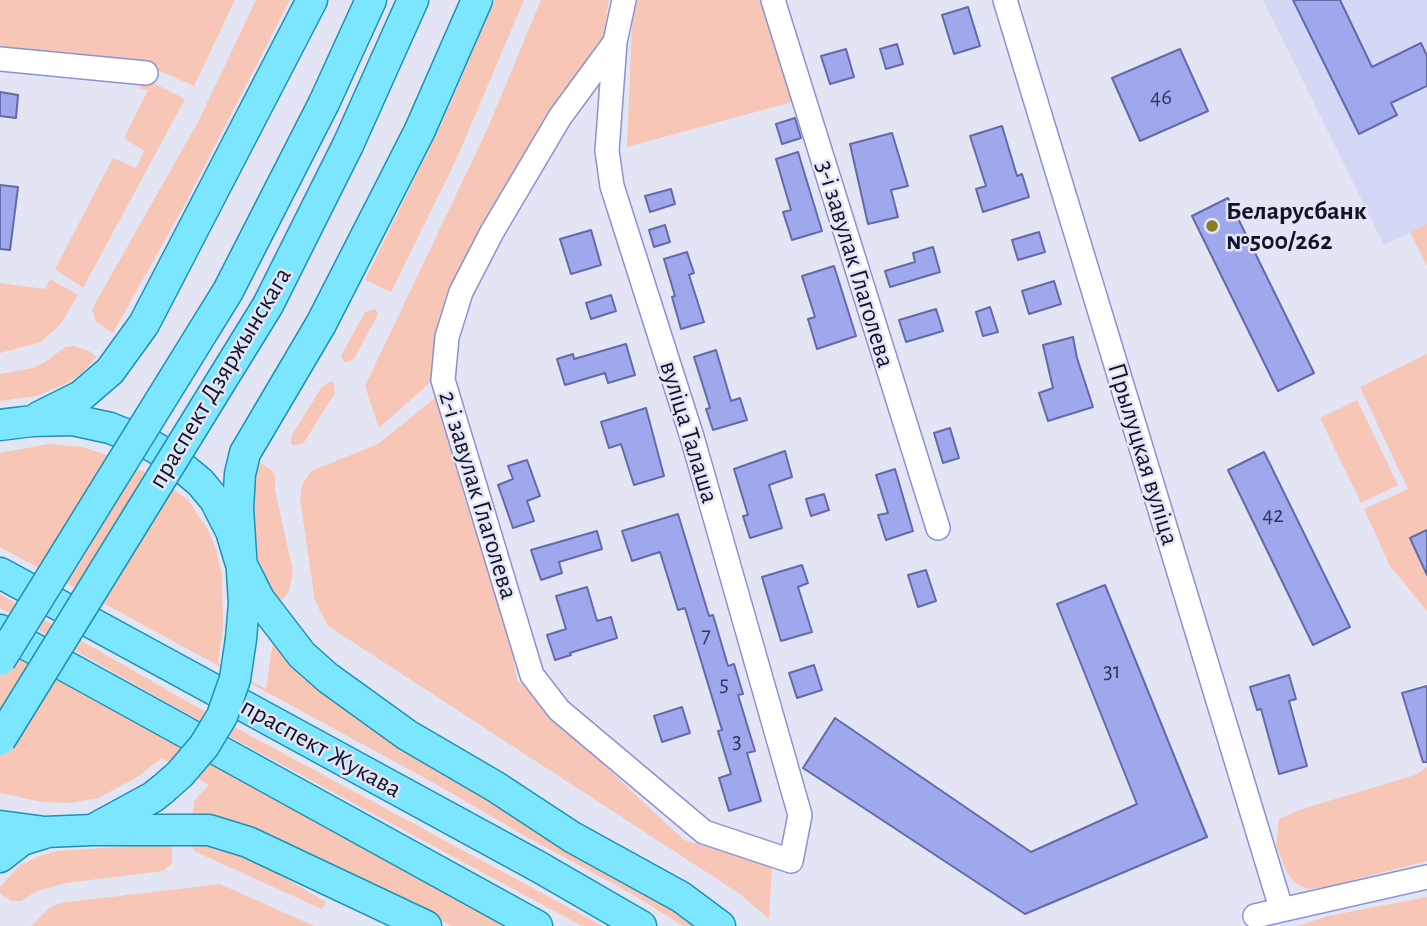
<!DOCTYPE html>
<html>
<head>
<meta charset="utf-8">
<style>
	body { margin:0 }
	canvas { display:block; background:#e3e5f4 }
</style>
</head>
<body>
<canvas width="1427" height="926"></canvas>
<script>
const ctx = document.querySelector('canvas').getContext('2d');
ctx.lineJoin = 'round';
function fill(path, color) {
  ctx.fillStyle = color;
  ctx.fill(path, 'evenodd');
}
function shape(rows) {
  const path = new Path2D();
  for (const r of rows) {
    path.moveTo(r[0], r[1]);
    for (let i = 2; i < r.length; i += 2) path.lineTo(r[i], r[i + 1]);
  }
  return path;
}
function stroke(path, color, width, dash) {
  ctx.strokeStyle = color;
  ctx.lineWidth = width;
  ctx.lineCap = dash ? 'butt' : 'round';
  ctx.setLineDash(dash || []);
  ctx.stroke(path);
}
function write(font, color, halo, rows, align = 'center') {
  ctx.font = font + ' "Alegreya Sans",sans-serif';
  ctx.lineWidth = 5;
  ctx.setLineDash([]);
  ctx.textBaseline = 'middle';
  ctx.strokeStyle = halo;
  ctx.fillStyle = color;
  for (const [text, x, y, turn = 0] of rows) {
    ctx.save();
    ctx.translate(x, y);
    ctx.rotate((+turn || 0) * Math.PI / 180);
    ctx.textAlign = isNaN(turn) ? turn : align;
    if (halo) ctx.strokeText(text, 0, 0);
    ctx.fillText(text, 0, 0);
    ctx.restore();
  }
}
fill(shape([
	[1263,0,1427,0,1427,224,1384,245]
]), '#d3d8f7');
fill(shape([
	[0,0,235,0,194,86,146,65,0,48],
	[256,0,290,0,185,204,113,333,96,322,92,309,198,122],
	[495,0,524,0,457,158,391,292,365,280,442,123],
	[541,0,609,0,602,45,533,146,434,379,379,428,365,386,487,130],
	[633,0,765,0,796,101,627,147],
	[143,78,185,99,83,288,55,269,113,158,136,168,144,151,124,138,148,90,140,89],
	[1427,224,1427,266,1410,232],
	[50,279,78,295,60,325,41,342,0,353,0,283,45,289],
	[375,309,378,314,354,359,345,363,341,356,365,312],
	[74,346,89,351,97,357,82,373,69,382,37,396,0,401,0,374,33,368,45,362,65,347],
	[1427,354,1427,611,1390,566,1364,509,1408,489,1360,387],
	[330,381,334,383,335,393,303,444,293,445,291,443,292,435,321,388],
	[436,397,467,506,503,597,517,680,576,739,684,840,772,866,769,919,740,894,328,626,315,601,300,499,302,485,311,471,378,444],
	[1357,400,1398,485,1361,503,1320,418],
	[49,444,82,447,113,457,161,480,188,500,208,530,216,549,222,574,223,627,218,663,266,689,273,641,701,926,683,926,632,894,523,835,443,788,0,547,0,453],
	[257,461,272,470,275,475,275,490,293,571,289,591,283,599,275,602,254,549,247,498],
	[0,594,188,702,603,926,582,926,182,711,0,608],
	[0,647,291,806,505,926,452,926,263,836,192,819,194,801,209,785,162,758,136,778,98,798,70,803,42,802,0,793],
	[1427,767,1427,861,1326,887,1308,889,1295,883,1287,873,1276,845,1279,819,1302,809,1415,775],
	[172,843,172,864,163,871,66,883,37,891,21,901,12,901,0,894,0,887,20,865,42,855,58,851],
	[209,843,253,859,326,902,322,909,194,851,191,844],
	[220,884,314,926,31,926,48,909,60,903],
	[1427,897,1427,926,1298,926,1328,916]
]), '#f8c6b6');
const building = shape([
	[1293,0,1340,0,1372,67,1421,43,1427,56,1427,86,1391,103,1397,115,1359,134,1293,0],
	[968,7,980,46,954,54,942,15,968,7],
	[897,44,903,64,886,69,880,49,897,44],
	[846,49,854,77,830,84,821,56,846,49],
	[1180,49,1208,111,1140,141,1112,78,1180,49],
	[0,92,18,95,16,118,0,116,0,92],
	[795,118,801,138,782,144,776,124,795,118],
	[1002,126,1017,176,1022,174,1029,197,983,212,976,189,986,186,970,136,1002,126],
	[892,133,908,186,891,190,898,217,868,224,850,144,892,133],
	[798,152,822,231,792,240,783,212,791,210,776,159,798,152],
	[0,185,18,187,10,250,0,249,0,185],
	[671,189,675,204,650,212,645,196,671,189],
	[1228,198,1314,373,1278,391,1192,216,1228,198],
	[665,225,670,242,654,247,649,230,665,225],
	[591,230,601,265,571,274,560,239,591,230],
	[1039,232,1045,252,1018,260,1012,240,1039,232],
	[933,247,940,272,890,287,885,271,915,262,913,253,933,247],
	[687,252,694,273,689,275,704,322,681,329,672,297,675,296,664,259,687,252],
	[834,266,856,336,817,349,808,319,815,317,802,276,834,266],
	[1054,281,1061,304,1029,314,1022,291,1054,281],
	[611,295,616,311,591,319,586,303,611,295],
	[990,307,998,332,983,336,976,312,990,307],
	[936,309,943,331,906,342,899,320,936,309],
	[1073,337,1077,358,1093,407,1048,421,1039,393,1053,388,1043,345,1073,337],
	[626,344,635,375,608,383,605,373,565,385,557,359,573,354,574,359,626,344],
	[716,350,731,401,740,398,747,420,713,430,706,409,710,408,694,357,716,350],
	[646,408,664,476,634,485,621,444,609,448,601,422,646,408],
	[950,428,959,458,943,463,934,433,950,428],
	[785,451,792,477,769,485,782,528,750,538,743,516,748,515,734,469,785,451],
	[1264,452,1350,627,1313,645,1228,470,1264,452],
	[527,460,540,496,527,501,534,521,513,528,498,485,513,479,508,466,527,460],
	[895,469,913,531,886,540,878,515,888,513,876,475,895,469],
	[824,494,829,510,811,516,806,499,824,494],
	[678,514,709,616,713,615,728,666,734,664,743,694,738,695,755,751,747,753,761,801,729,811,719,778,731,774,718,731,722,730,685,608,678,610,660,552,632,561,622,531,678,514],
	[1427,530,1427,575,1410,538,1427,530],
	[597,531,602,549,559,562,562,573,541,580,531,550,597,531],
	[802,565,808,583,798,587,812,632,781,641,762,577,802,565],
	[926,570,936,601,918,607,908,575,926,570],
	[1105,585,1207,837,1025,914,803,768,835,718,1031,852,1137,804,1057,604,1105,585],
	[587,587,597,621,611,617,617,638,570,653,571,655,555,660,547,635,566,629,556,596,587,587],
	[814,665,822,690,797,698,789,673,814,665],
	[1289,675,1296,699,1289,701,1307,766,1279,774,1261,709,1257,710,1250,687,1289,675],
	[1427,686,1427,762,1423,762,1402,693,1427,686],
	[682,707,690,733,662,742,654,716,682,707]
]);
fill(building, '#9fa7ed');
stroke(building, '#636aa9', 2);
const minor = shape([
	[773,0,938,528],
	[1005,0,1281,908],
	[615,42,560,117,492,232,461,292,447,337,443,380,532,675,559,710,704,832,791,861,800,815,692,437,612,186,607,151,615,42,624,0],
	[0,59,146,73],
	[1255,916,1427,877]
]);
const major = shape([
	[324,103,371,0],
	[348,145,413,0],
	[39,417,81,396,110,371,144,324,312,0],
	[0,425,32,421,73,420,110,428,147,443,166,454,200,482,215,500,231,531,240,561,259,599,302,655,328,678,407,735,496,787,572,837,681,897,720,926],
	[0,573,539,867,641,926],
	[0,630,537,926],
	[241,639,244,603,238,508,240,474,245,453,321,324,389,191,420,130,477,0],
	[0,826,45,832,93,830,209,830,248,842,426,926],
	[96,828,153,797,163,789],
	[0,857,22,840,45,833]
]);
stroke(minor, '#8a92d5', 26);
stroke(major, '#1e91b4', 33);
stroke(minor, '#fff', 23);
stroke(major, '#7ce6fe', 30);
const majorBridge = shape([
	[0,660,228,291,324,103],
	[0,740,268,305,348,145],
	[163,789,180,774,204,746,222,716,235,679,241,639]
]);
stroke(majorBridge, '#1e91b4', 33, []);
stroke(majorBridge, '#7ce6fe', 30);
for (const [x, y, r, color] of [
	[1212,226,7,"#8b7a1f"]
]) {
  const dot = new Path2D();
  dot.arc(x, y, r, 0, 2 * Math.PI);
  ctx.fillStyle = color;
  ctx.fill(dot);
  stroke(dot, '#e3e5f4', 2.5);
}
write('23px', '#34375c', null, [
	["46",1161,97],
	["42",1273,515],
	["7",706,635],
	["31",1112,671],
	["5",724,684],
	["3",737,741]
]);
write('bold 26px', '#11122b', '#e3e5f4', [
	["Беларусбанк",1226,211],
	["№500/262",1226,241]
], 'left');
write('26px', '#11122b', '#e3e5f4', [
	["3-і завулак Глаголева",855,264,73],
	["праспект Дзяржынскага",220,378,-59],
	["вуліца Талаша",689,432,73],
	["Прылуцкая вуліца",1143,454,73],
	["2-і завулак Глаголева",478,495,73],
	["праспект Жукава",321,748,29]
]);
</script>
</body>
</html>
